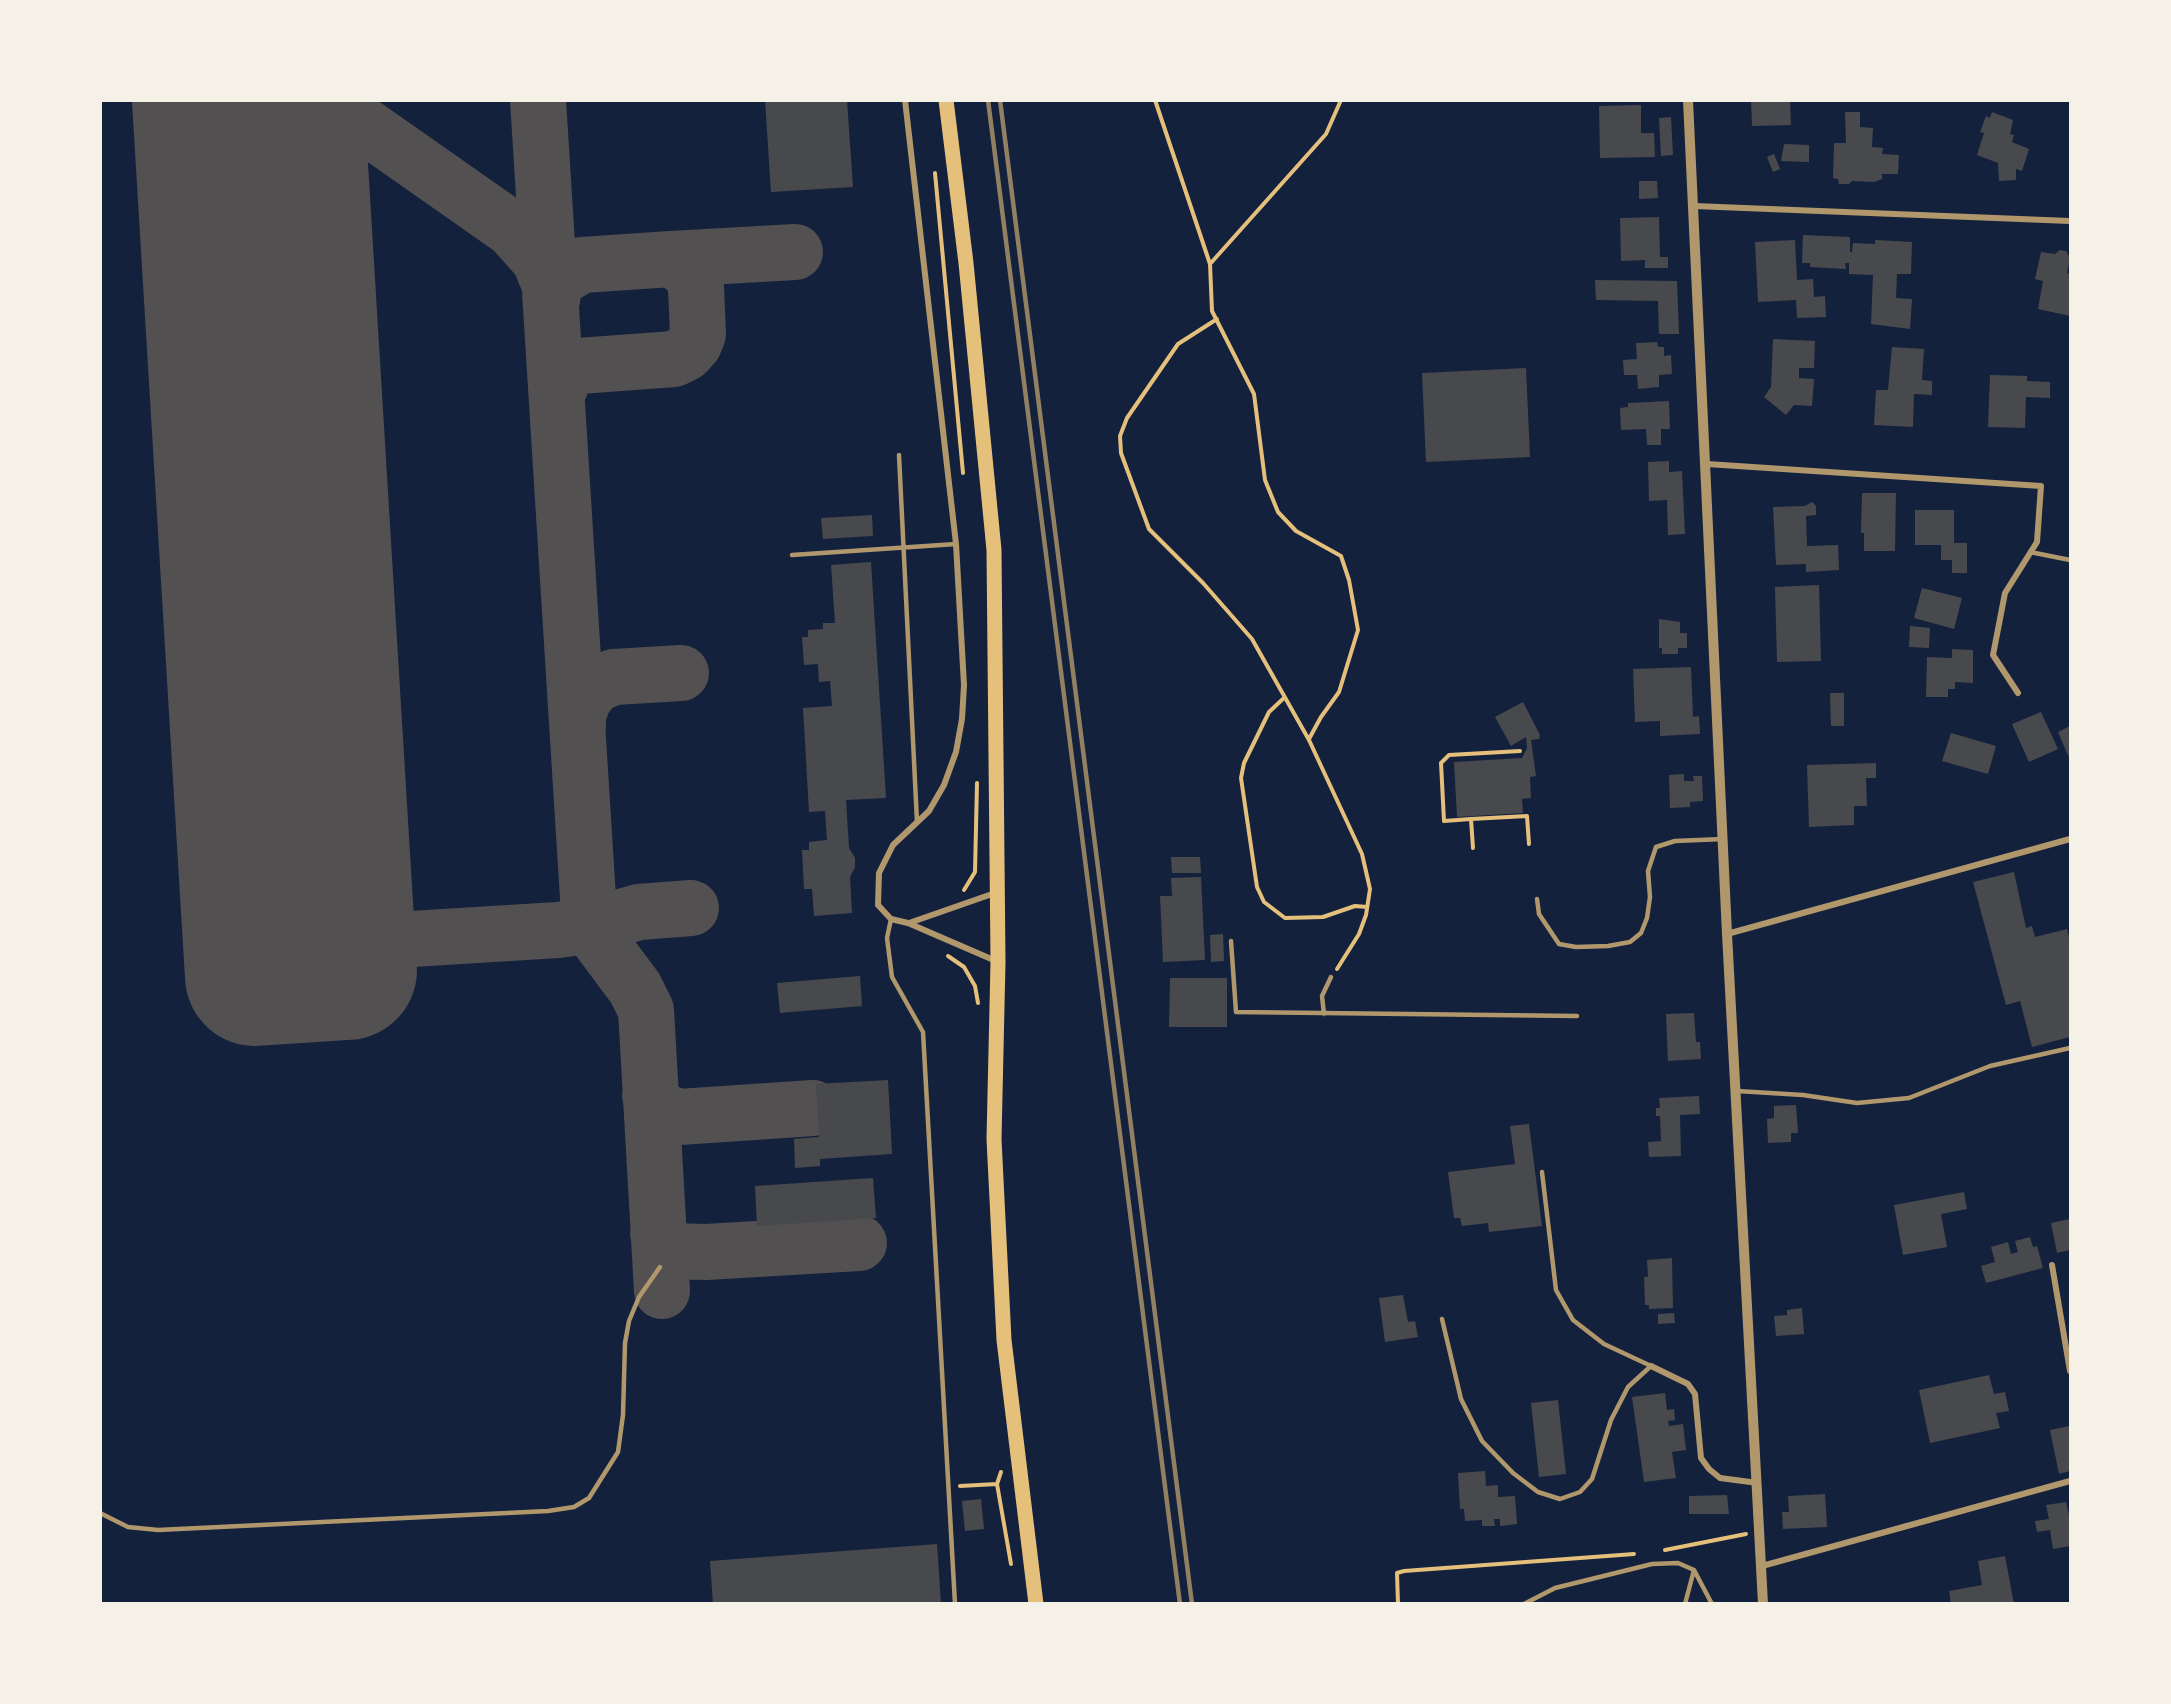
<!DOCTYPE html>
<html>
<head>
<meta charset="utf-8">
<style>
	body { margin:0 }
	#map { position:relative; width:2171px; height:1704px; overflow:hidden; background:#14213d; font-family:Inter,sans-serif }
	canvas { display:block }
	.frame { position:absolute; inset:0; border:102px solid #f6f1e7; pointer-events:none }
</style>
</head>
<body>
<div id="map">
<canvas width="2171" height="1704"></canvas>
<div class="frame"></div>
</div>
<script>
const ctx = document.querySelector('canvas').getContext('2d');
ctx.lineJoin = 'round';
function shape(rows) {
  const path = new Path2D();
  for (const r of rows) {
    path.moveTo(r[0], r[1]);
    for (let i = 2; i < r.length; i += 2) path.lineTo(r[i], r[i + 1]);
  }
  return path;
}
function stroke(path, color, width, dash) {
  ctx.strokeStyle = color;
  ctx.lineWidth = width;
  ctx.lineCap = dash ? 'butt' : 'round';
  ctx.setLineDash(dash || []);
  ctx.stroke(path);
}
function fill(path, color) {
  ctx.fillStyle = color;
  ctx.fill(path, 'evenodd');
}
stroke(shape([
	[328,100,512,229,539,259,550,285],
	[538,100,588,898,597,937,635,988,646,1010,662,1291],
	[256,238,258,224,256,170,263,148,274,133,288,122,308,114,334,112,356,119],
	[671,259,795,252],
	[552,300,554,288,561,277,582,265,671,259,690,271,696,287,698,334,694,344,686,353,674,359,579,366,566,373,558,392],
	[578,725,578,715,583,701,591,689,601,682,614,677,681,673],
	[298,946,558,930,593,925,639,912,691,908],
	[650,1095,661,1110,679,1117,813,1108],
	[658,1233,664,1244,674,1251,706,1252,859,1243]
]), '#525050', 56);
stroke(shape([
	[202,100,255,976,347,970,294,100]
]), '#525050', 140);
fill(shape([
	[765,100,847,100,853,187,771,192],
	[1751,100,1790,100,1791,125,1752,126],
	[1641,105,1641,133,1654,133,1655,157,1600,158,1599,106],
	[1845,112,1860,112,1860,127,1873,128,1872,147,1883,148,1882,154,1899,155,1898,174,1882,174,1882,179,1874,182,1852,181,1849,184,1839,184,1838,179,1833,178,1834,143,1846,143],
	[1992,112,2013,120,2010,134,2014,135,2012,142,2029,149,2022,171,2016,169,2016,180,1999,181,1998,163,1977,155,1984,133,1980,132,1986,116,1990,118],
	[1671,117,1673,155,1661,156,1659,118],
	[1784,144,1809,145,1809,162,1781,161],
	[1774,154,1780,169,1773,172,1767,157],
	[1639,181,1657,181,1658,198,1639,199],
	[1659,217,1660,257,1668,257,1668,268,1645,268,1645,260,1621,261,1620,218],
	[1803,235,1850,237,1850,252,1852,252,1853,243,1875,244,1875,240,1912,242,1911,274,1897,274,1896,298,1912,299,1910,329,1871,324,1873,275,1849,274,1849,263,1845,263,1846,269,1810,267,1810,263,1802,263],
	[1795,240,1797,280,1813,279,1814,297,1825,296,1826,317,1797,318,1796,300,1758,302,1755,242],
	[2060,250,2066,251,2070,258,2067,273,2070,274,2070,316,2038,309,2043,281,2035,279,2041,252,2055,254],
	[1595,280,1677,281,1679,334,1659,334,1658,301,1596,300],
	[1773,339,1815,341,1814,368,1799,368,1799,378,1814,379,1812,406,1794,405,1786,415,1764,397,1771,387],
	[1657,342,1658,347,1664,347,1664,356,1671,355,1672,374,1659,375,1659,387,1638,389,1637,375,1624,375,1623,360,1637,359,1636,343],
	[1892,347,1924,349,1922,380,1932,381,1932,395,1914,394,1913,427,1874,425,1876,390,1888,390],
	[1526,368,1530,457,1426,462,1422,373],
	[1990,375,2027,376,2027,381,2050,382,2050,398,2026,397,2025,428,1988,427],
	[1669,401,1670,429,1661,429,1661,445,1647,445,1646,429,1621,430,1620,408,1628,407,1628,403],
	[1669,461,1669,472,1682,471,1685,534,1668,535,1667,500,1649,501,1648,462],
	[1862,493,1896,493,1895,551,1864,551,1864,533,1861,533],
	[1812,502,1816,506,1816,515,1806,516,1807,546,1838,545,1839,570,1806,572,1806,564,1776,565,1773,507,1805,506],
	[1915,510,1954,510,1954,543,1967,543,1967,573,1952,573,1952,560,1941,560,1941,545,1915,545],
	[872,515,873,536,823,539,821,518],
	[871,562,886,798,846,800,849,848,855,858,855,867,850,877,852,913,814,916,812,889,804,889,802,850,809,850,809,842,827,840,825,811,809,812,803,708,832,706,830,681,819,682,818,664,804,665,802,637,808,637,808,630,823,629,823,623,835,623,831,565],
	[1819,585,1821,661,1777,662,1775,587],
	[1922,588,1962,598,1954,629,1914,618],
	[1659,619,1680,622,1680,633,1687,633,1687,648,1678,648,1678,654,1662,654,1662,648,1659,648],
	[1910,626,1930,628,1929,648,1909,647],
	[1952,649,1973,650,1973,683,1955,682,1955,689,1948,689,1948,697,1926,697,1927,657,1952,658],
	[1691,667,1693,717,1699,716,1700,734,1660,736,1660,721,1635,722,1633,669],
	[1830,693,1844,693,1844,726,1831,726],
	[1523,702,1540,735,1539,739,1531,740,1536,776,1530,777,1531,798,1522,799,1523,813,1457,817,1454,762,1522,758,1527,748,1526,737,1511,746,1495,717],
	[2041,712,2058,749,2029,762,2012,724],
	[2070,726,2070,760,2058,732],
	[1951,733,1996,746,1988,774,1942,761],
	[1876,763,1876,778,1866,778,1867,806,1854,806,1854,825,1809,827,1807,765],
	[1684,774,1684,781,1694,781,1693,776,1702,776,1703,801,1690,802,1690,807,1670,808,1669,775],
	[1171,857,1200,857,1201,873,1172,873],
	[2014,872,2026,928,2032,926,2035,937,2067,929,2070,941,2070,1037,2032,1047,2020,1001,2006,1005,1973,882],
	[1201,877,1205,960,1163,962,1160,896,1172,896,1171,878],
	[1223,934,1224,961,1211,962,1210,935],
	[860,976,862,1006,780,1013,777,983],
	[1170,978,1227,978,1227,1027,1169,1027],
	[1694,1013,1696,1042,1700,1042,1701,1059,1668,1061,1666,1014],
	[888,1080,892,1154,820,1159,820,1166,795,1168,794,1139,819,1137,816,1084],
	[1699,1096,1700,1114,1680,1115,1681,1156,1649,1157,1648,1142,1661,1141,1660,1116,1656,1116,1656,1108,1660,1108,1659,1098],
	[1796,1105,1798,1133,1791,1133,1791,1142,1768,1143,1767,1119,1774,1118,1774,1106],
	[1529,1124,1542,1226,1489,1232,1488,1223,1462,1226,1460,1218,1454,1218,1448,1172,1515,1164,1510,1126],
	[873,1178,876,1218,757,1226,755,1186],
	[1964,1192,1967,1209,1941,1214,1947,1247,1903,1255,1894,1205],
	[2070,1219,2070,1250,2057,1253,2051,1223],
	[2030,1237,2033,1247,2037,1246,2043,1268,1986,1283,1981,1266,1995,1262,1991,1247,2008,1242,2011,1254,2018,1252,2015,1241],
	[1672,1258,1673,1308,1649,1309,1649,1305,1645,1305,1644,1277,1648,1277,1647,1260],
	[1403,1295,1408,1322,1415,1321,1418,1337,1385,1342,1379,1298],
	[1802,1308,1804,1334,1776,1336,1774,1316,1787,1315,1787,1310],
	[1674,1313,1675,1323,1658,1324,1658,1314],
	[1989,1375,1994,1394,2005,1392,2009,1411,1996,1413,2000,1428,1930,1443,1919,1390],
	[1665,1393,1667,1410,1674,1409,1675,1420,1668,1421,1669,1426,1683,1424,1686,1450,1672,1452,1676,1478,1644,1482,1632,1397],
	[1558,1400,1566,1474,1539,1477,1531,1403],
	[2069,1426,2070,1471,2059,1474,2050,1430],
	[1485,1471,1486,1486,1498,1485,1498,1497,1515,1496,1517,1524,1500,1526,1500,1519,1494,1519,1495,1526,1482,1526,1482,1520,1465,1521,1464,1509,1460,1509,1458,1473],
	[1825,1494,1827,1527,1783,1529,1782,1512,1789,1512,1788,1496],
	[1727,1495,1729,1514,1689,1514,1689,1496],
	[981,1499,984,1529,965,1531,962,1501],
	[2066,1502,2070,1519,2070,1546,2053,1549,2050,1530,2037,1532,2035,1521,2049,1519,2046,1505],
	[937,1544,941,1604,713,1604,710,1561],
	[2005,1556,2014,1604,1951,1604,1949,1591,1982,1585,1978,1561]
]), '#48494c');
stroke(shape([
	[1155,100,1210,264,1212,311,1254,394,1265,480,1278,512,1296,531,1341,556,1349,580,1358,630,1339,692,1321,717,1309,739],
	[935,173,963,473],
	[1210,264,1326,134,1341,100],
	[1217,319,1178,344,1127,418,1120,436,1121,453,1149,529,1203,583,1252,639,1309,740,1362,854,1370,889,1366,915,1359,934,1337,969],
	[1285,697,1269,712,1244,763,1241,778,1257,887,1264,902,1285,918,1323,917,1355,906,1367,907],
	[1471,819,1444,821,1441,763,1449,755,1520,751],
	[1473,848,1471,819,1527,816,1529,844],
	[964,890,975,872,977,783],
	[948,956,964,967,975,986,978,1003],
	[997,1484,1001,1472],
	[960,1486,997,1484,1011,1564],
	[1665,1550,1746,1534],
	[1398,1604,1397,1573,1404,1571,1634,1554]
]), '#e5c07b', 4);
stroke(shape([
	[899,455,917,822],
	[2030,552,2070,560],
	[792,555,956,544],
	[1537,899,1539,914,1559,944,1576,947,1608,946,1630,942,1641,933,1647,918,1650,897,1648,871,1656,847,1675,841,1723,839],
	[891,919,887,938,892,977,923,1032,955,1604],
	[1231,941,1236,1012,1577,1016],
	[1324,1014,1322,996,1331,977],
	[1737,1091,1803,1095,1857,1103,1909,1098,1990,1066,2070,1048],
	[1442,1319,1461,1399,1482,1441,1513,1473,1538,1492,1560,1499,1580,1492,1592,1479,1611,1420,1628,1387,1651,1366,1604,1344,1573,1320,1556,1290,1542,1172],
	[100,1513,128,1527,158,1530,548,1511,574,1507,589,1498,618,1452,623,1415,625,1343,629,1321,639,1297,660,1267],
	[1524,1604,1555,1588,1652,1564,1678,1563,1694,1570,1712,1604],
	[1685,1604,1694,1570]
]), '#b1986c', 4.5);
stroke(shape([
	[905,100,956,544,964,685,962,719,956,752,944,785,929,811,893,845,879,873,878,905,891,919,908,923,996,961],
	[1694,206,2070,221],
	[1707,464,2041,486,2037,542,2005,593,1993,655,2018,693],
	[909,923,995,893],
	[1727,934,2070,839],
	[2052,1265,2070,1371],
	[1651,1366,1688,1384,1695,1394,1701,1458,1709,1469,1720,1478,1758,1483],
	[1762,1566,2070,1481]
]), '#b1986c', 6);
stroke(shape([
	[1688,100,1727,934,1763,1604]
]), '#b1986c', 10);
stroke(shape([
	[946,100,966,263,994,550,998,962,994,1139,1004,1340,1036,1604]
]), '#e5c07b', 15);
stroke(shape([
	[988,100,1180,1604],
	[1000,100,1192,1604]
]), '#918062', 4.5);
</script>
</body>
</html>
